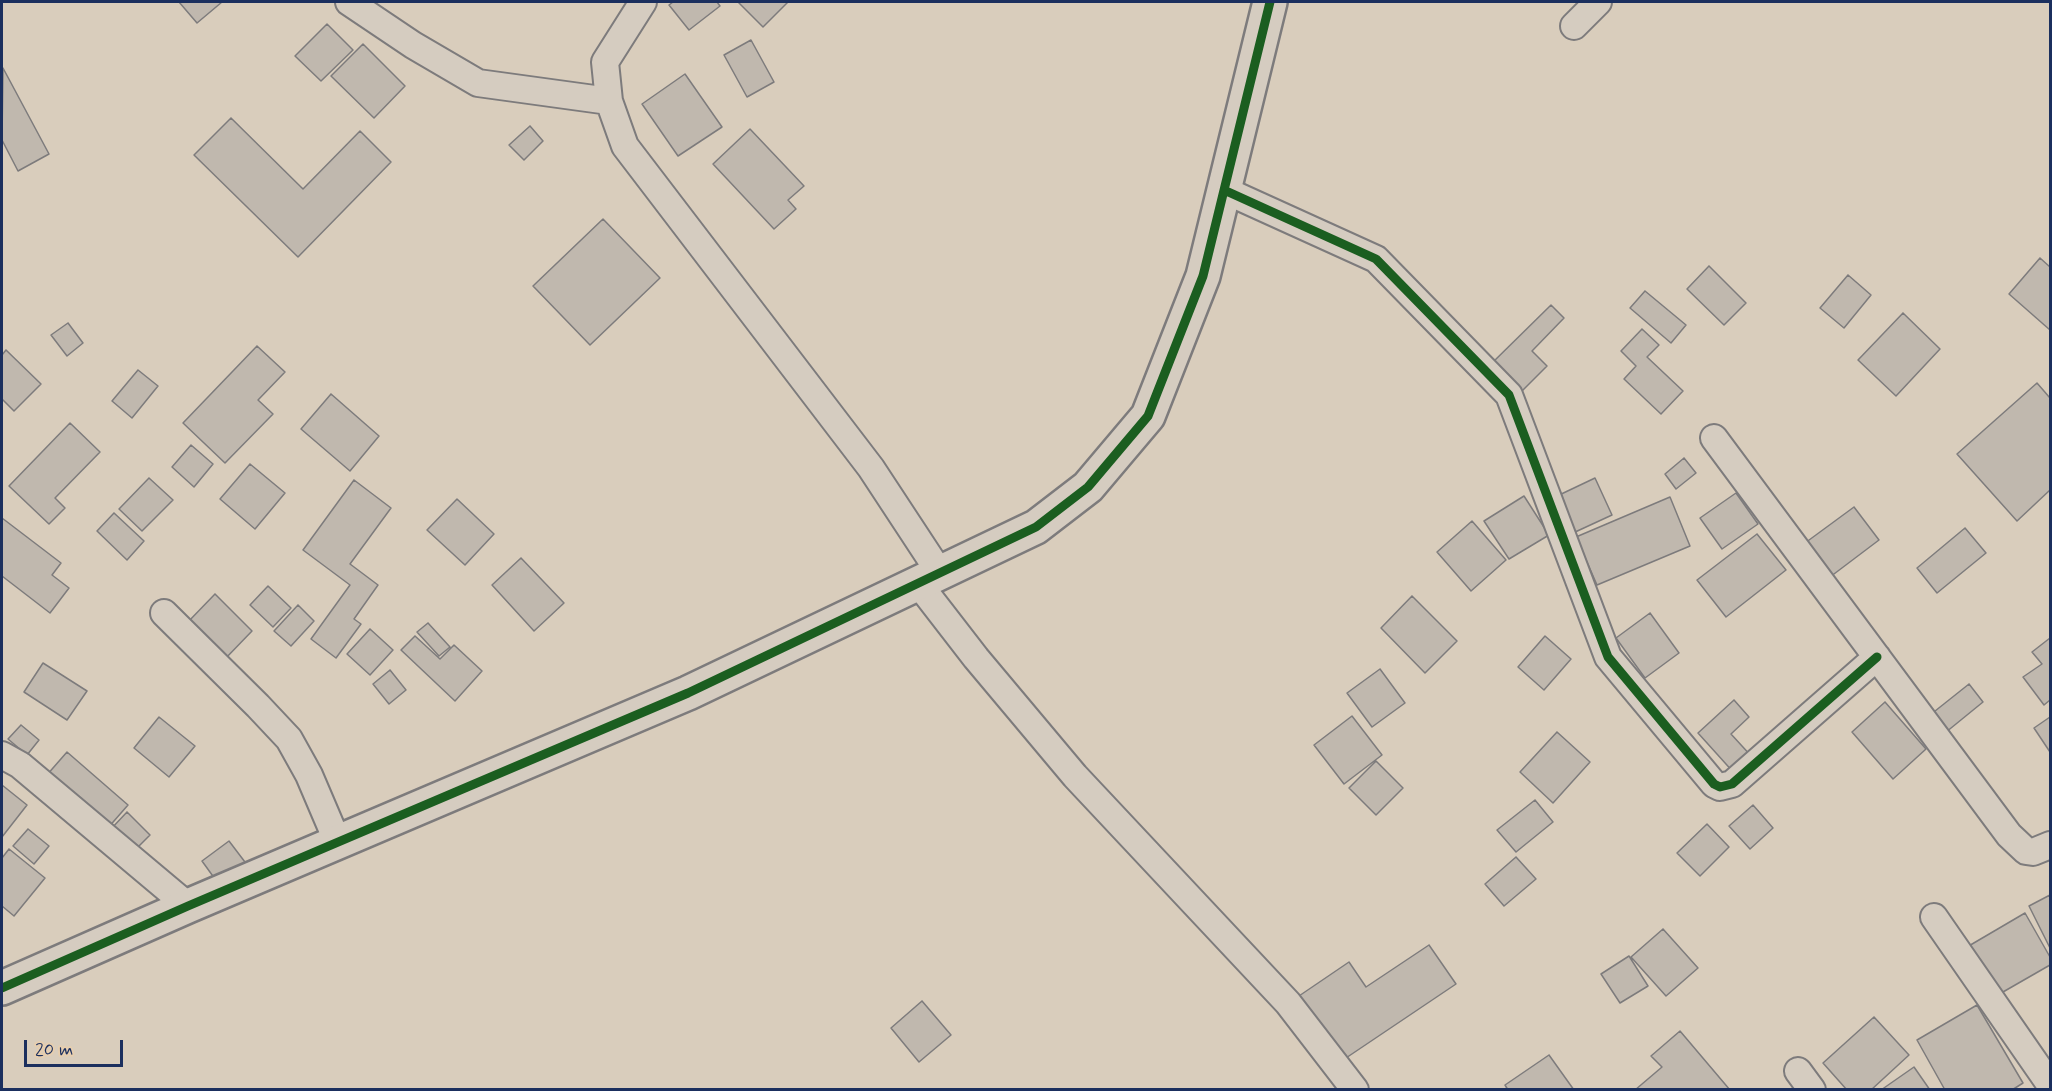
<!DOCTYPE html>
<html>
<head>
<meta charset="utf-8">
<style>
	body { margin:0 }
	#map { position:relative; width:2052px; height:1091px; overflow:hidden; background:#d9cdbc; font-family:Mynerve,sans-serif }
	canvas { display:block }
	.frame { position:absolute; inset:0; border:3px solid #1b2f5e; pointer-events:none }
	.scale { position:absolute; left:24px; top:1040px; width:99px; height:27px; box-sizing:border-box; border:3px solid #1b2f5e; border-top:0; padding-left:8px; font-size:18px; line-height:21px; white-space:nowrap; color:#1b2f5e; -webkit-text-stroke:4px #e6ceaf; paint-order:stroke }
</style>
</head>
<body>
<div id="map">
<canvas width="2052" height="1091"></canvas>
<div class="frame"></div>
<div class="scale">20 m</div>
</div>
<script>
const ctx = document.querySelector('canvas').getContext('2d');
ctx.lineJoin = 'round';
function fill(path, color) {
  ctx.fillStyle = color;
  ctx.fill(path, 'evenodd');
}
function shape(rows) {
  const path = new Path2D();
  for (const r of rows) {
    path.moveTo(r[0], r[1]);
    for (let i = 2; i < r.length; i += 2) path.lineTo(r[i], r[i + 1]);
  }
  return path;
}
function stroke(path, color, width, dash) {
  ctx.strokeStyle = color;
  ctx.lineWidth = width;
  ctx.lineCap = dash ? 'butt' : 'round';
  ctx.setLineDash(dash || []);
  ctx.stroke(path);
}
const building = shape([
	[179,2,222,2,197,23,179,2],
	[673,2,717,2,720,6,689,30,669,5,673,2],
	[738,2,788,2,763,27,738,2],
	[327,24,353,50,321,81,295,56,327,24],
	[751,40,774,82,747,97,724,55,751,40],
	[363,44,405,86,374,118,331,76,363,44],
	[3,68,49,154,18,171,2,140,3,68],
	[685,74,722,127,678,156,642,104,685,74],
	[231,118,303,189,360,131,391,162,298,257,194,155,231,118],
	[530,126,543,141,524,160,509,145,530,126],
	[750,129,804,186,788,200,796,209,774,229,713,164,750,129],
	[603,219,660,278,590,345,533,286,603,219],
	[2040,258,2050,267,2050,330,2009,294,2040,258],
	[1709,266,1746,303,1724,325,1687,289,1709,266],
	[1848,275,1871,295,1844,328,1820,308,1848,275],
	[1645,291,1686,325,1671,343,1630,308,1645,291],
	[1551,305,1564,318,1532,351,1547,366,1520,393,1491,364,1551,305],
	[1903,313,1940,349,1896,396,1858,360,1903,313],
	[68,323,83,343,67,356,51,335,68,323],
	[1642,329,1659,345,1647,357,1683,391,1661,414,1624,379,1636,366,1621,351,1642,329],
	[257,346,285,372,258,400,273,414,225,463,183,423,257,346],
	[6,350,41,384,14,411,2,399,2,355,6,350],
	[138,370,158,386,132,418,112,401,138,370],
	[2037,383,2050,398,2050,490,2017,521,1957,454,2037,383],
	[331,394,379,436,350,471,301,429,331,394],
	[70,423,100,452,55,498,65,508,49,524,9,486,70,423],
	[191,445,213,464,194,487,172,467,191,445],
	[1684,458,1696,473,1676,489,1665,474,1684,458],
	[250,464,285,493,255,529,220,499,250,464],
	[149,478,173,500,142,531,119,509,149,478],
	[1595,478,1612,515,1573,533,1555,497,1595,478],
	[354,480,391,508,350,564,378,585,354,619,361,624,336,658,311,639,350,585,303,550,354,480],
	[1736,493,1758,524,1722,549,1700,518,1736,493],
	[1524,496,1549,535,1509,559,1484,521,1524,496],
	[1670,497,1690,546,1597,585,1576,537,1670,497],
	[457,499,494,534,465,565,427,530,457,499],
	[1854,507,1879,540,1830,577,1805,543,1854,507],
	[114,513,144,541,127,560,97,531,114,513],
	[2,518,61,563,52,575,69,588,50,613,2,576,2,518],
	[1472,521,1506,560,1471,591,1437,552,1472,521],
	[1965,528,1986,553,1937,593,1917,568,1965,528],
	[1757,534,1786,570,1726,617,1697,580,1757,534],
	[521,558,564,603,534,631,492,585,521,558],
	[268,586,291,608,273,627,250,605,268,586],
	[215,594,252,631,224,660,186,624,215,594],
	[1412,596,1457,641,1425,673,1381,628,1412,596],
	[298,605,314,621,291,646,274,631,298,605],
	[1650,613,1679,653,1645,678,1616,638,1650,613],
	[428,623,450,647,439,656,417,632,428,623],
	[370,629,393,650,370,675,347,654,370,629],
	[415,636,440,659,454,645,482,671,455,701,401,650,415,636],
	[1545,636,1571,659,1544,690,1518,667,1545,636],
	[2050,638,2050,700,2044,705,2023,677,2042,664,2032,652,2050,638],
	[43,663,87,691,67,720,24,692,43,663],
	[1380,669,1405,703,1372,727,1347,693,1380,669],
	[390,670,406,690,389,704,373,684,390,670],
	[1969,684,1983,702,1940,737,1925,719,1969,684],
	[1734,700,1749,717,1731,734,1753,758,1735,774,1698,733,1734,700],
	[1885,702,1926,749,1893,779,1852,732,1885,702],
	[1352,716,1382,755,1344,784,1314,745,1352,716],
	[159,717,195,746,169,777,134,748,159,717],
	[2050,717,2050,752,2034,728,2050,717],
	[21,725,39,740,27,755,8,739,21,725],
	[1557,732,1590,762,1553,803,1520,772,1557,732],
	[67,752,128,805,107,829,46,776,67,752],
	[1376,761,1403,788,1376,815,1349,788,1376,761],
	[2,785,27,805,2,837,2,785],
	[1535,800,1553,822,1516,852,1497,830,1535,800],
	[1753,805,1773,828,1750,849,1729,826,1753,805],
	[127,812,150,835,133,852,110,830,127,812],
	[1707,824,1729,847,1700,876,1677,853,1707,824],
	[28,829,49,846,34,864,13,846,28,829],
	[229,841,248,866,220,886,202,861,229,841],
	[9,849,45,878,14,916,2,906,2,858,9,849],
	[1516,857,1536,879,1504,906,1485,884,1516,857],
	[2050,895,2050,948,2029,906,2050,895],
	[2025,913,2050,957,2050,965,1996,996,1967,947,2025,913],
	[1663,929,1698,968,1666,996,1631,957,1663,929],
	[1429,945,1456,984,1340,1062,1296,998,1349,962,1366,987,1429,945],
	[1629,956,1648,986,1620,1003,1601,974,1629,956],
	[922,1001,951,1035,919,1062,891,1028,922,1001],
	[1977,1005,2023,1083,2012,1090,1945,1090,1917,1040,1977,1005],
	[1874,1017,1909,1055,1871,1090,1847,1090,1823,1063,1874,1017],
	[1680,1031,1730,1090,1635,1090,1662,1067,1651,1056,1680,1031],
	[1549,1055,1574,1090,1508,1090,1505,1085,1549,1055],
	[1914,1067,1930,1090,1881,1090,1914,1067]
]);
fill(building, '#c0b8ae');
stroke(building, '#7d7b7c', 1.5);
const street = shape([
	[349,2,413,45,478,83,609,101],
	[643,2,605,62,609,101,625,146,871,468,940,573],
	[1574,26,1598,2],
	[1224,190,1376,259,1509,395,1608,657,1714,784,1720,787,1732,784,1877,657],
	[1714,438,2009,835,2026,851,2033,852,2050,845],
	[918,583,976,658,1075,776,1288,1003,1355,1090],
	[164,613,258,706,289,739,309,775,338,843],
	[2,755,20,765,188,906],
	[1934,917,2047,1080],
	[1798,1071,1812,1090]
]);
const secondary = shape([
	[2,988,188,906,688,693,1036,527,1088,487,1148,416,1203,276,1270,2]
]);
stroke(street, '#7d7b7c', 30);
stroke(secondary, '#7d7b7c', 38);
stroke(street, '#d5ccc0', 26);
stroke(secondary, '#d5ccc0', 33);
stroke(shape([
	[1224,190,1376,259,1509,395,1608,657,1714,784,1720,787,1732,784,1877,657],
	[2,988,188,906,688,693,1036,527,1088,487,1148,416,1203,276,1270,2]
]), '#1b5e20', 9);
</script>
</body>
</html>
